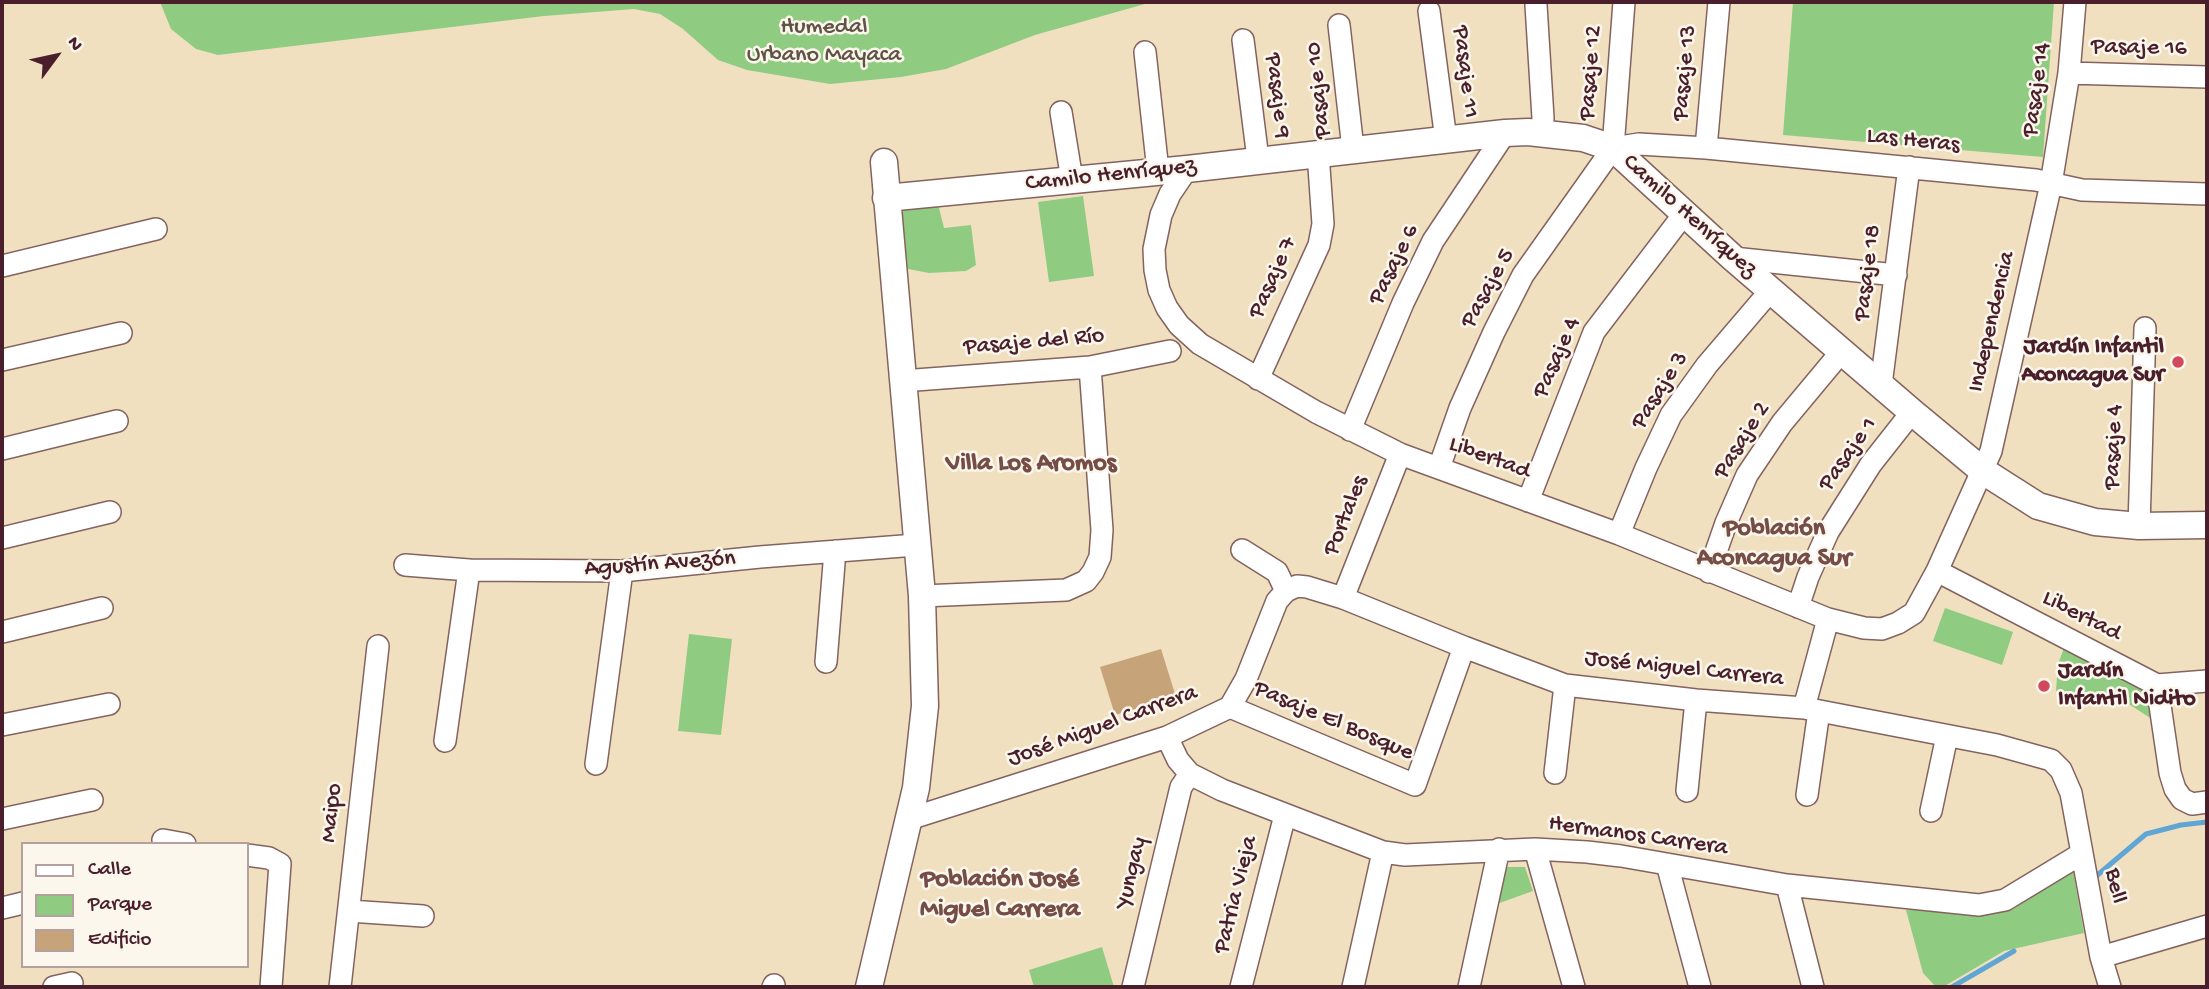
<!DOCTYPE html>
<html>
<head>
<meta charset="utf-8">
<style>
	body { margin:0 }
	#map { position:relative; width:2209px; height:989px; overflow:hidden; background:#f1e0c0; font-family:"Gochi Hand",sans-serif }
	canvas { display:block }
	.frame { position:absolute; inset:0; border:4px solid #4a1f2b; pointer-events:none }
	.legend { position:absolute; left:21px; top:842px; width:228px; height:126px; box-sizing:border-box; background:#fbf7ec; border:2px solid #b4a19f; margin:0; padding:9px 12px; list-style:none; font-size:21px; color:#4a1f2b }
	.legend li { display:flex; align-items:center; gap:14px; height:35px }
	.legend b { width:35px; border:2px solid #b4a19f }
	.north { position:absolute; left:21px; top:21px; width:70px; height:70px; -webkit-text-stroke:5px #fbf7ec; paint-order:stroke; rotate:57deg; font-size:19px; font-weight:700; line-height:28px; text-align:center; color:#4a1f2b }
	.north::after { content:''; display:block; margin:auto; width:24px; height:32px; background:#4a1f2b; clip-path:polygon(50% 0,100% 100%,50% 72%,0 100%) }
</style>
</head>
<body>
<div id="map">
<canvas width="2209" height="989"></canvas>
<div class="frame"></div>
<ul class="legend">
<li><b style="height:9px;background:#fff"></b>Calle</li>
<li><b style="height:19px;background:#8fcc82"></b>Parque</li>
<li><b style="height:19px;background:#c7a379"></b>Edificio</li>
</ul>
<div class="north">N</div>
</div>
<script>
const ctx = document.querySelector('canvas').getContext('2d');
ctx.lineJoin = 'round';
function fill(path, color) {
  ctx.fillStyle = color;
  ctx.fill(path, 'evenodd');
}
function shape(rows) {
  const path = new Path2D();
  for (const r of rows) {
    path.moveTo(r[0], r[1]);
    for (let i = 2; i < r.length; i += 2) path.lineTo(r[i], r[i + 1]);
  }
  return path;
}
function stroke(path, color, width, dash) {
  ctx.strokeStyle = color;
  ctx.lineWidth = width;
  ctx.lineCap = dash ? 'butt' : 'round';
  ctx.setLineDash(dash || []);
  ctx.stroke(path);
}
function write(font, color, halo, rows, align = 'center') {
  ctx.font = font + ' "Gochi Hand",sans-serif';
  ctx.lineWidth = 5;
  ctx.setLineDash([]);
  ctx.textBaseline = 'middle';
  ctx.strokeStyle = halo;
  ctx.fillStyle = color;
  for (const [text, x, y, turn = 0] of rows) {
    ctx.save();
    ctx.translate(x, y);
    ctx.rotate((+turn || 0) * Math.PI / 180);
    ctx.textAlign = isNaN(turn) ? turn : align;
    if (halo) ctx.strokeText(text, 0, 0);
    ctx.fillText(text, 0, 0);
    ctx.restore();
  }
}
fill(shape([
	[160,2,1152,2,1035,35,946,69,901,77,830,84,747,70,718,60,683,29,660,14,634,9,544,16,218,55,196,49,171,29],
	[1793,2,2054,2,2043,157,1783,135],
	[1083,196,1094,276,1049,282,1038,202],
	[937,200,944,228,971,225,976,265,966,271,929,273,903,268,900,214,902,209],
	[1945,608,2013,632,2002,665,1933,641],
	[689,634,732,639,721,735,678,731],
	[2064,648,2151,691,2155,721,2124,701,2056,691,2058,664],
	[1502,867,1525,867,1533,891,1494,905],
	[2073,870,2084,933,2004,951,1943,987,1936,987,1923,973,1906,910,2012,910],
	[1102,947,1114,987,1034,987,1029,970]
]), '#8fcc82');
stroke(shape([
	[2094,878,2146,834,2181,825,2207,822],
	[1952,987,2014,951]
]), '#5fa6d5', 5);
fill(shape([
	[1161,649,1176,697,1115,715,1100,667]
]), '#c7a379');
const minor = shape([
	[1536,5,1543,118,1542,133],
	[1429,11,1446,140],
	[1339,25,1353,149],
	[1243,40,1258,159],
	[1145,52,1158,171],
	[2069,73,2207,77],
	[1061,112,1072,180],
	[1613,148,1639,144,1706,148,2036,180,2082,190,2207,194],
	[1706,148,1719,2],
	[1187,169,1170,194,1161,215,1154,249,1155,270,1159,290,1167,308,1179,325,1200,344,1316,412,1400,454,1619,534,1828,619,1864,628,1882,629,1898,623,1914,613,1937,571,1991,451,2051,184,2069,73,2075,2],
	[1733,258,1896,275],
	[2,266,156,229],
	[2,360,121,333],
	[1258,379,1319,245,1323,224,1318,153],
	[902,381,1090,367,1170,351],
	[1881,385,1909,167],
	[1350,430,1403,303,1433,241,1505,133],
	[2,449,117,421],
	[1439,468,1460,408,1494,332,1523,275,1613,148,1624,2],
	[1528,501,1594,332,1684,214],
	[2139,526,2145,328],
	[1619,534,1646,468,1671,415,1707,365,1771,290],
	[2,538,110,512],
	[1242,550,1277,572,1286,591],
	[405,565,469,570,622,571,760,557,916,545],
	[1937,571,2157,685,2207,681],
	[1709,572,1726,523,1747,475,1782,423,1842,351],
	[922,596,1066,590,1086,581,1093,572,1100,557,1102,530,1090,367],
	[1343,598,1400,454],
	[1798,607,1808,577,1828,532,1871,464,1912,412],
	[2,632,102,608],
	[826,662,835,551],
	[2157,685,2170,773,2175,789,2182,799,2192,804,2207,802],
	[1230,707,1415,785,1464,647],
	[1804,708,1828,619],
	[2,725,109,704],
	[1167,737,1178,760,1190,774,1222,790,1383,852,1405,855,1535,849,1587,852,1621,856,1787,885,1979,905,2005,900,2081,854],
	[445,741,469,570],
	[596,764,622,571],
	[1555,773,1565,685],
	[1687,791,1696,700],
	[1807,795,1819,711],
	[1931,811,1947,736],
	[2,819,92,800],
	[909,819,1167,737,1230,707,1246,679,1277,601,1286,591,1297,586,1307,587,1343,598,1464,647,1565,685,1696,700,1804,708,1997,745,2051,760,2061,770,2071,793,2101,957,2110,987],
	[163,840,185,844],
	[1535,849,1574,987],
	[247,855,269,858,280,864,271,987],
	[1667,864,1700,987],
	[1787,885,1813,987],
	[2,908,23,903],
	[349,911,423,916],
	[2101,957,2207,926],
	[54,987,72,983],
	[340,987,378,646],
	[773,987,774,985],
	[1133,987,1181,787,1190,774],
	[1241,987,1285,815],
	[1353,987,1383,852],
	[1469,987,1499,849]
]);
const tertiary = shape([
	[886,198,1187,169,1505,133,1528,132,1583,138,1613,148,1733,258,1912,412,1983,471,2038,506,2095,522,2139,526,2207,525],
	[869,987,916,788,925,706,922,596,884,162]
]);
stroke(minor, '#84635f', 24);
stroke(tertiary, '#84635f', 29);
stroke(minor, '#fff', 21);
stroke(tertiary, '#fff', 26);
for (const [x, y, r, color] of [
	[2178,362,7,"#d1495b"],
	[2044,686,7,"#d1495b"]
]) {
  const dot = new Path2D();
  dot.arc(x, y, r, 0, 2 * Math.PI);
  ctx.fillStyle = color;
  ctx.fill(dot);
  stroke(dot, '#fbf7ec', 2.5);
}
write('24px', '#5f5345', '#fbf7ec', [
	["Humedal",824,28],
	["Urbano Mayaca",824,56]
]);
write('24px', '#4a1f2b', '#fbf7ec', [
	["Pasaje 16",2139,49,1],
	["Pasaje 11",1464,72,83],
	["Pasaje 12",1592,73,-86],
	["Pasaje 13",1686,73,-85],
	["Pasaje 10",1320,90,-96],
	["Pasaje 14",2038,90,-82],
	["Pasaje 9",1276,96,83],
	["Las Heras",1913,142,6],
	["Camilo Henríquez",1111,176,-6],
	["Camilo Henríquez",1689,217,42],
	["Pasaje 6",1395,265,-64],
	["Pasaje 18",1869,273,-83],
	["Pasaje 7",1274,278,-66],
	["Pasaje 5",1489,289,-61],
	["Independencia",1993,322,-77],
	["Pasaje del Río",1034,343,-5],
	["Pasaje 4",1558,358,-66],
	["Pasaje 3",1661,391,-58],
	["Pasaje 2",1743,441,-58],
	["Pasaje 4",2115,447,-88],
	["Pasaje 1",1849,455,-55],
	["Libertad",1489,459,20],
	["Portales",1347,516,-68],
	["Agustín Avezón",660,565,-4],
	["Libertad",2081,617,27],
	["José Miguel Carrera",1684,670,6],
	["Pasaje El Bosque",1333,722,23],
	["José Miguel Carrera",1103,727,-20],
	["Maipo",333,813,-84],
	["Hermanos Carrera",1638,837,8],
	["Yungay",1133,873,-77],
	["Bell",2114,886,79],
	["Patria Vieja",1237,895,-76]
]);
write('bold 24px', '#4a1f2b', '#fbf7ec', [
	["Jardín Infantil",2164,348],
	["Aconcagua Sur",2164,376],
	["Jardín",2058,672,"left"],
	["Infantil Nidito",2058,700,"left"]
], 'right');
write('bold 26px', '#764d46', '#fbf7ec', [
	["Villa Los Aromos",1031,465],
	["Población",1774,530],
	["Aconcagua Sur",1774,560],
	["Población José",1000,881],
	["Miguel Carrera",1000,911]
]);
</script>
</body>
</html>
